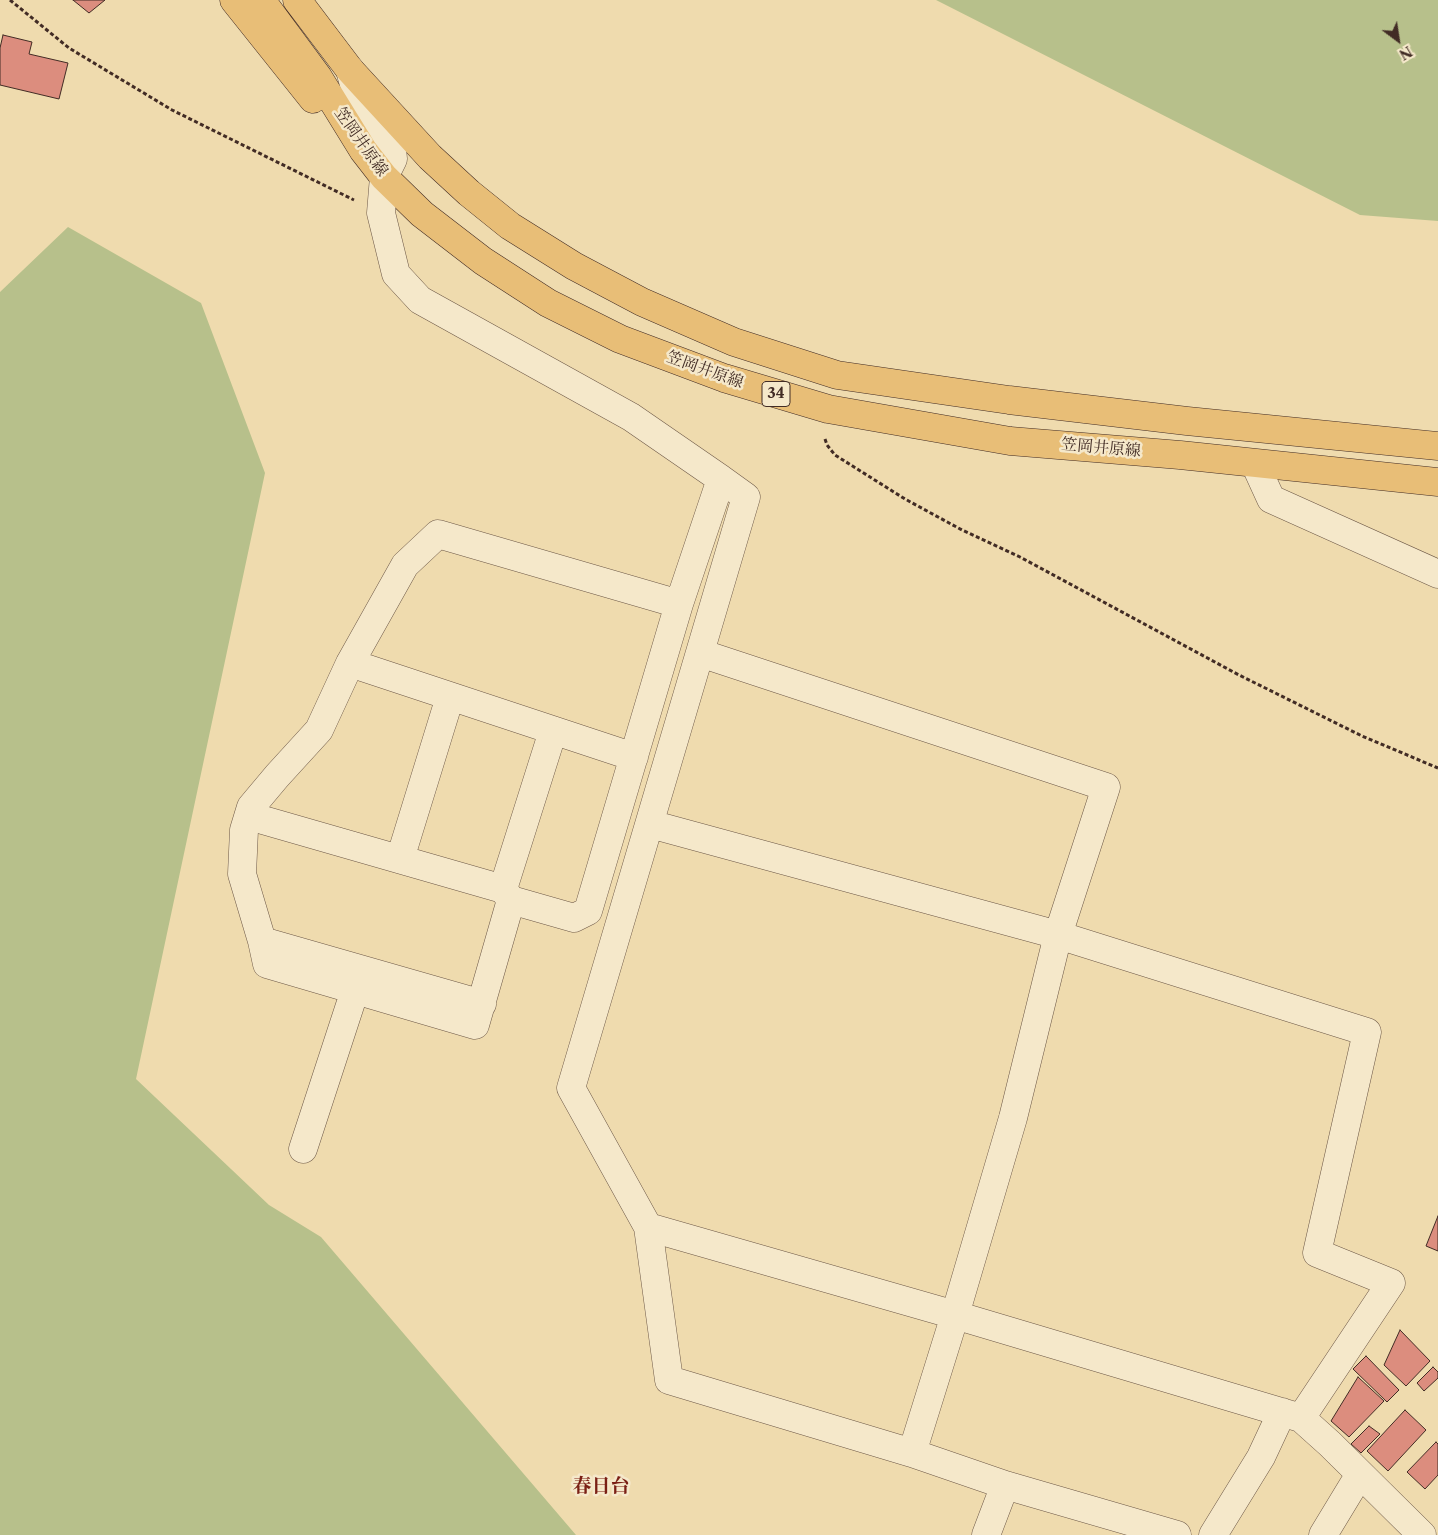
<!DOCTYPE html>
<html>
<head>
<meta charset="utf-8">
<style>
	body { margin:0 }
	#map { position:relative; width:1438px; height:1535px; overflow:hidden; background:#efdbae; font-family:"Libre Caslon Text",serif }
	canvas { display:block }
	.north { position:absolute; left:1373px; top:15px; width:50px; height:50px; -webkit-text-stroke:4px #f5e8ca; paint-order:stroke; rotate:149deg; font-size:14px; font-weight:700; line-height:20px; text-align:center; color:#422c25 }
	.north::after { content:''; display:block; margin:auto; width:18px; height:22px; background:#422c25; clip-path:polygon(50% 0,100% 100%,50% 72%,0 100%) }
</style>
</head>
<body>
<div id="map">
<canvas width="1438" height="1535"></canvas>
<div class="north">N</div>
</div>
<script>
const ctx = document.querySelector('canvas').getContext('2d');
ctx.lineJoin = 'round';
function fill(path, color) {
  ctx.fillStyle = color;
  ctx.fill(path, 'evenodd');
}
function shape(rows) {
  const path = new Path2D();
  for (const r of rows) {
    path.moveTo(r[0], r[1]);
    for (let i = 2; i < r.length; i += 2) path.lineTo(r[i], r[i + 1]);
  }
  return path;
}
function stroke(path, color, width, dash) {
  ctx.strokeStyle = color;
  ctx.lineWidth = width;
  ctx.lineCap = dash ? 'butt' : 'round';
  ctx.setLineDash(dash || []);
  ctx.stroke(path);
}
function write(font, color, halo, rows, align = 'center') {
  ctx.font = font + ' "Libre Caslon Text","Noto Serif JP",serif';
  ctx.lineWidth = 5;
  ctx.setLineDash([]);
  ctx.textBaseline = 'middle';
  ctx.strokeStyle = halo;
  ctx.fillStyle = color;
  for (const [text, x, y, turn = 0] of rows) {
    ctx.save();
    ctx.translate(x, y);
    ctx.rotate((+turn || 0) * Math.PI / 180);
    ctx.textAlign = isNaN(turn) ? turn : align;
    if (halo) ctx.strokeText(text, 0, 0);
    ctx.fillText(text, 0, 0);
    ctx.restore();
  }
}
fill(shape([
	[936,0,1438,0,1438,221,1360,215],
	[68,227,201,303,265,473,136,1079,269,1205,321,1237,576,1535,0,1535,0,292]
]), '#b7c08b');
const building = shape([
	[73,0,105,0,89,13,73,0],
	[3,35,32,42,29,54,68,63,59,99,0,85,0,48,3,35],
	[1438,1216,1438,1251,1426,1246,1438,1216],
	[1400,1330,1430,1361,1406,1386,1384,1365,1400,1330],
	[1366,1356,1399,1390,1387,1402,1353,1369,1366,1356],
	[1433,1367,1438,1372,1438,1378,1424,1391,1417,1383,1433,1367],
	[1358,1377,1384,1401,1349,1437,1331,1421,1358,1377],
	[1405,1410,1426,1430,1388,1471,1367,1451,1405,1410],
	[1369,1426,1380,1434,1361,1453,1351,1444,1369,1426],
	[1436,1442,1438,1444,1438,1475,1425,1489,1407,1472,1436,1442]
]);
fill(building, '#dc8d7e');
stroke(building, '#422c25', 1);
const minor = shape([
	[1255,464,1271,499,1438,574],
	[721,479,746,497,571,1088,648,1227,669,1380,912,1453,1005,1485,986,1535],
	[700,653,1106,787,1058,935,1013,1118,955,1315,912,1453],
	[350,663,634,757],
	[249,816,503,889],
	[650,824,1058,935,1367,1032,1317,1253,1391,1283,1301,1418],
	[400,859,450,697],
	[511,900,503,889,553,731],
	[262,941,267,964,475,1025,511,900,574,918,588,911,679,604,721,479,631,417,420,300,396,274,381,213,384,177,393,159,392,149,360,106,350,70],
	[482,1004,262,941,242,874,244,830,251,807,277,776,319,730,350,663,405,565,438,534,679,604],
	[303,1149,355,990],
	[648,1227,955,1315,1301,1418,1330,1444,1422,1535],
	[1005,1485,1177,1535],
	[1213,1535,1261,1457,1282,1412],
	[1323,1535,1360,1474]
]);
const primary = shape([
	[234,0,313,99],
	[261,0,318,77,363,150,384,177,422,214,483,261,548,303,620,339,724,378,828,409,1010,441,1180,455,1438,482],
	[297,0,350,70,430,157,469,193,510,226,574,266,642,302,734,342,837,375,1009,400,1187,421,1438,446]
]);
stroke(minor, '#6d5847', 29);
stroke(primary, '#422c25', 29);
stroke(shape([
	[10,0,69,48,172,110,354,200],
	[825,439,827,445,835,455,905,499,962,530,1020,557,1239,675,1362,736,1438,768]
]), '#422c25', 3, [4, 2.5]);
stroke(minor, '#f5e8ca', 28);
stroke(primary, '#e8be77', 28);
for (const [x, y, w] of [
	[776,394,28]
]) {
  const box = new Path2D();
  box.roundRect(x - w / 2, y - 12.5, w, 25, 4);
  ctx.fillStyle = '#f5e8ca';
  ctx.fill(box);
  stroke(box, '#422c25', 1);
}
write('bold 15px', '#422c25', null, [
	["34",776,394]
]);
write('16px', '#422c25', '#f5e8ca', [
	["笠岡井原線",361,142,55],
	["笠岡井原線",705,370,20],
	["笠岡井原線",1101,448,5]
]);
write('bold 19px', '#7a1f14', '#f5e8ca', [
	["春日台",601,1487]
]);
</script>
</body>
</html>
